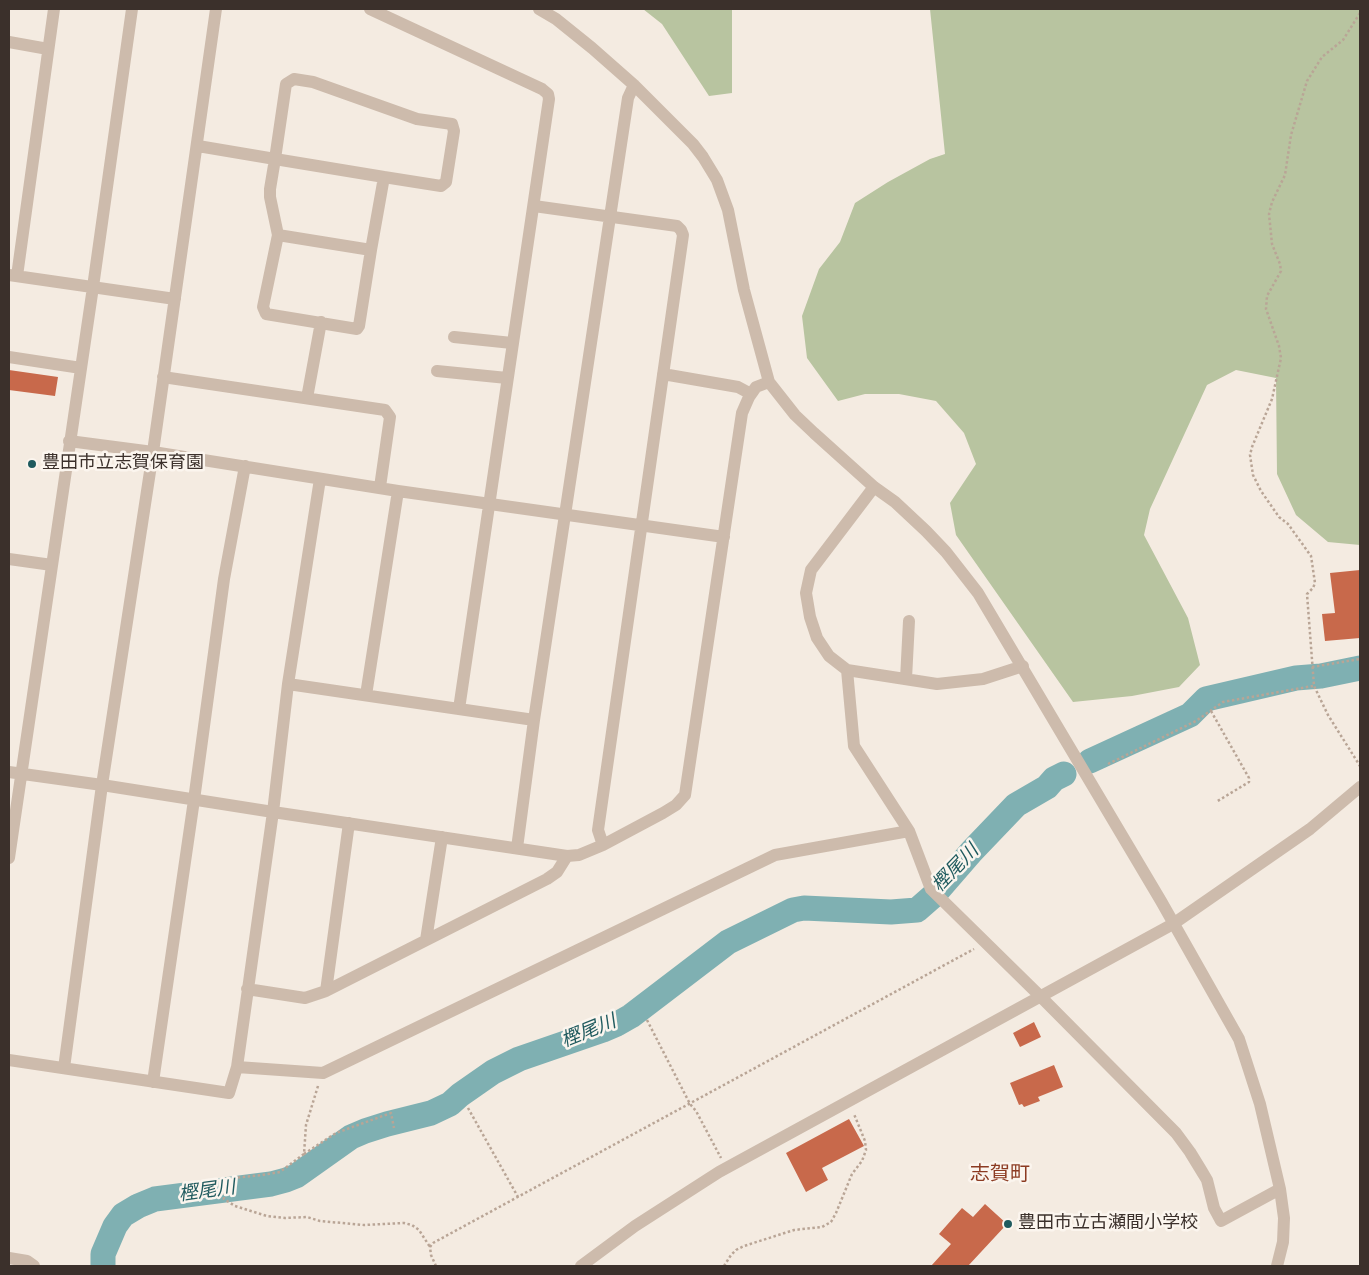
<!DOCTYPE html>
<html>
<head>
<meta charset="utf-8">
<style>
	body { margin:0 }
	#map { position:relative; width:1369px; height:1275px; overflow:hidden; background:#f4ebe1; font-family:Jost,sans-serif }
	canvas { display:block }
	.frame { position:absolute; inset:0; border:10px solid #3b302b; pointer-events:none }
</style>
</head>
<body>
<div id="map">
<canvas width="1369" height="1275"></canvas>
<div class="frame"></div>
</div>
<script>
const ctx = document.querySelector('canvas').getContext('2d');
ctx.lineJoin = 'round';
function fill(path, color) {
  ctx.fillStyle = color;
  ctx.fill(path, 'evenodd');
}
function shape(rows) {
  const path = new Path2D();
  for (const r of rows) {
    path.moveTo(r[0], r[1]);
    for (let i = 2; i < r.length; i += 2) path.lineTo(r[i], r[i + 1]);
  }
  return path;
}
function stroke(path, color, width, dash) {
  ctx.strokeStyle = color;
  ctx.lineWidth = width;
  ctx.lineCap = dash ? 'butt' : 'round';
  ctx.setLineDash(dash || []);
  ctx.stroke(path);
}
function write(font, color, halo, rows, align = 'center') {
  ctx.font = font + ' Jost,"Noto Sans JP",sans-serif';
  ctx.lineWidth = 5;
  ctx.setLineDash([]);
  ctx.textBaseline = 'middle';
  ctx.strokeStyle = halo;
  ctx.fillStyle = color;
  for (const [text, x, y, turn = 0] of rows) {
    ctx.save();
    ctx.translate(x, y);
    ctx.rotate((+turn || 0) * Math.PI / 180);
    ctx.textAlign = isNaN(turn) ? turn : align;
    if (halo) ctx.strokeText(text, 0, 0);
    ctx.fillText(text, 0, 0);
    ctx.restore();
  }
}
fill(shape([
	[643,9,732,9,732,93,709,96,662,24],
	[930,9,1360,9,1360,545,1328,542,1296,515,1277,474,1276,378,1236,370,1207,385,1150,509,1144,535,1188,618,1200,665,1179,687,1132,696,1073,702,956,535,950,503,976,464,964,433,936,401,899,394,865,394,838,401,807,358,802,316,819,269,840,242,855,203,888,182,930,159,945,154]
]), '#b8c4a0');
stroke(shape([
	[1090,761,1190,715,1206,699,1296,678,1321,676,1360,668],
	[103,1266,103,1254,115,1226,123,1215,138,1206,155,1199,271,1184,286,1180,296,1176,351,1137,365,1131,387,1124,431,1113,450,1104,460,1095,493,1072,519,1059,603,1030,617,1024,631,1016,728,942,793,910,804,908,891,912,917,910,933,896,972,851,1016,805,1047,787,1054,779,1064,774]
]), '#7fb0b2', 25);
fill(shape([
	[9,370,58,377,55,396,9,390],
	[1360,570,1360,638,1325,641,1322,614,1335,613,1330,573],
	[1034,1022,1041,1037,1020,1047,1013,1033],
	[1054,1065,1063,1087,1038,1097,1040,1101,1024,1107,1022,1104,1019,1105,1010,1083],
	[849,1119,864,1146,822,1168,828,1180,806,1192,786,1153],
	[985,1204,1007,1224,968,1266,931,1266,951,1244,939,1234,962,1208,973,1217]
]), '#c8694b');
stroke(shape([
	[1360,13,1343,40,1322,57,1307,81,1291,135,1285,175,1272,202,1269,214,1272,244,1280,264,1281,271,1267,296,1266,309,1279,346,1281,358,1272,399,1252,447,1250,455,1253,475,1261,491,1279,517,1288,524,1311,556,1315,583,1313,588,1307,594,1314,686,1328,715,1360,766],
	[1312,667,1360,659],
	[1211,711,1249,778,1249,782,1216,802],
	[1108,764,1196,721,1223,702,1313,686],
	[647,1020,690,1104,696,1111,721,1158],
	[318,1086,306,1125,304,1154,280,1172,262,1175,224,1179,222,1183,224,1199,235,1206,267,1216,285,1218,307,1217,320,1221,364,1225,404,1223,412,1225,419,1230,430,1247],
	[468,1108,518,1197],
	[304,1154,336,1133,391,1113,394,1128],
	[436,1266,431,1255,430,1247,433,1243,974,949],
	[724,1266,731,1255,736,1250,744,1246,794,1230,822,1227,831,1222,836,1213,852,1174,862,1161,866,1150,865,1141,854,1114]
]), '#b9a596', 2.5, [2.5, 2.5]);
stroke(shape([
	[370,9,542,89,548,94,549,99,459,709],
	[539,9,556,19,592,48,634,85,693,144,703,157,717,180,728,210,744,290,769,382,795,415,814,433,874,487,895,502,926,531,946,552,978,593,1161,901,1239,1039,1260,1104,1280,1189,1284,1218,1283,1242,1277,1266],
	[9,42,48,49],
	[198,146,275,159,384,177,441,186,446,182,454,131,452,124,417,119,313,82,294,79,286,84,275,159,270,189,270,197,278,235,263,307,266,314,357,329,359,326,371,250,278,235],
	[534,206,677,226,681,230,683,235,598,830,603,845],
	[371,250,384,177],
	[9,275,175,299],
	[17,276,54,9],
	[454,337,512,343],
	[9,357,81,368],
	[437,371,507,378],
	[663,374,738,387,751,394],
	[163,377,385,410,390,417,380,487],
	[307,398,321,322],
	[69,441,153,452,398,491,724,537],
	[874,487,811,570,806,593,810,617,817,638,829,656,847,670,937,684,983,679,1023,666],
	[9,559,52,565],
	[847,670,854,746,909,831,931,889,1041,997,1176,1133,1190,1152,1201,1170,1207,1180,1214,1208,1221,1221,1280,1189],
	[906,679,909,621],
	[288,684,534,720],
	[366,695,398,491],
	[9,772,102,785,273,812,567,856,579,855,603,845,663,813,676,805,685,795,742,413,749,397,756,387,769,382],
	[517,848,534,720,610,217,628,98,634,85],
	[9,858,93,287,132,9],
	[426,940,442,837],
	[247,989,305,998,326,991,547,879,557,872,567,856],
	[326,991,349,823],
	[9,1060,229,1093,237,1067,273,812,288,684,320,479],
	[237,1067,323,1073,775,855,909,831],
	[64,1068,102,785,153,452,216,9],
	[153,1082,194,800,224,579,245,466],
	[9,1258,27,1261,34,1266],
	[581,1266,635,1226,719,1172,1173,924,1310,829,1360,787]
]), '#cdbbac', 12);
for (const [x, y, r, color] of [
	[32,464,5,"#1f5a5e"],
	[1008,1224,5,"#1f5a5e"]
]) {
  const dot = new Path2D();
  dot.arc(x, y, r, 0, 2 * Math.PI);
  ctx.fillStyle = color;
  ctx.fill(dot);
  stroke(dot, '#fbf5ee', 2);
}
write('18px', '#3b302b', '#fbf5ee', [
	["豊田市立志賀保育園",42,464],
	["豊田市立古瀬間小学校",1018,1224]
], 'left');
write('italic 19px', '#1f5a5e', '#fbf5ee', [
	["樫尾川",956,869,-46],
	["樫尾川",589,1032,-22],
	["樫尾川",207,1192,-8]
]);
write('20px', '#8c3b22', '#fbf5ee', [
	["志賀町",1000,1175]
]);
</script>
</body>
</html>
